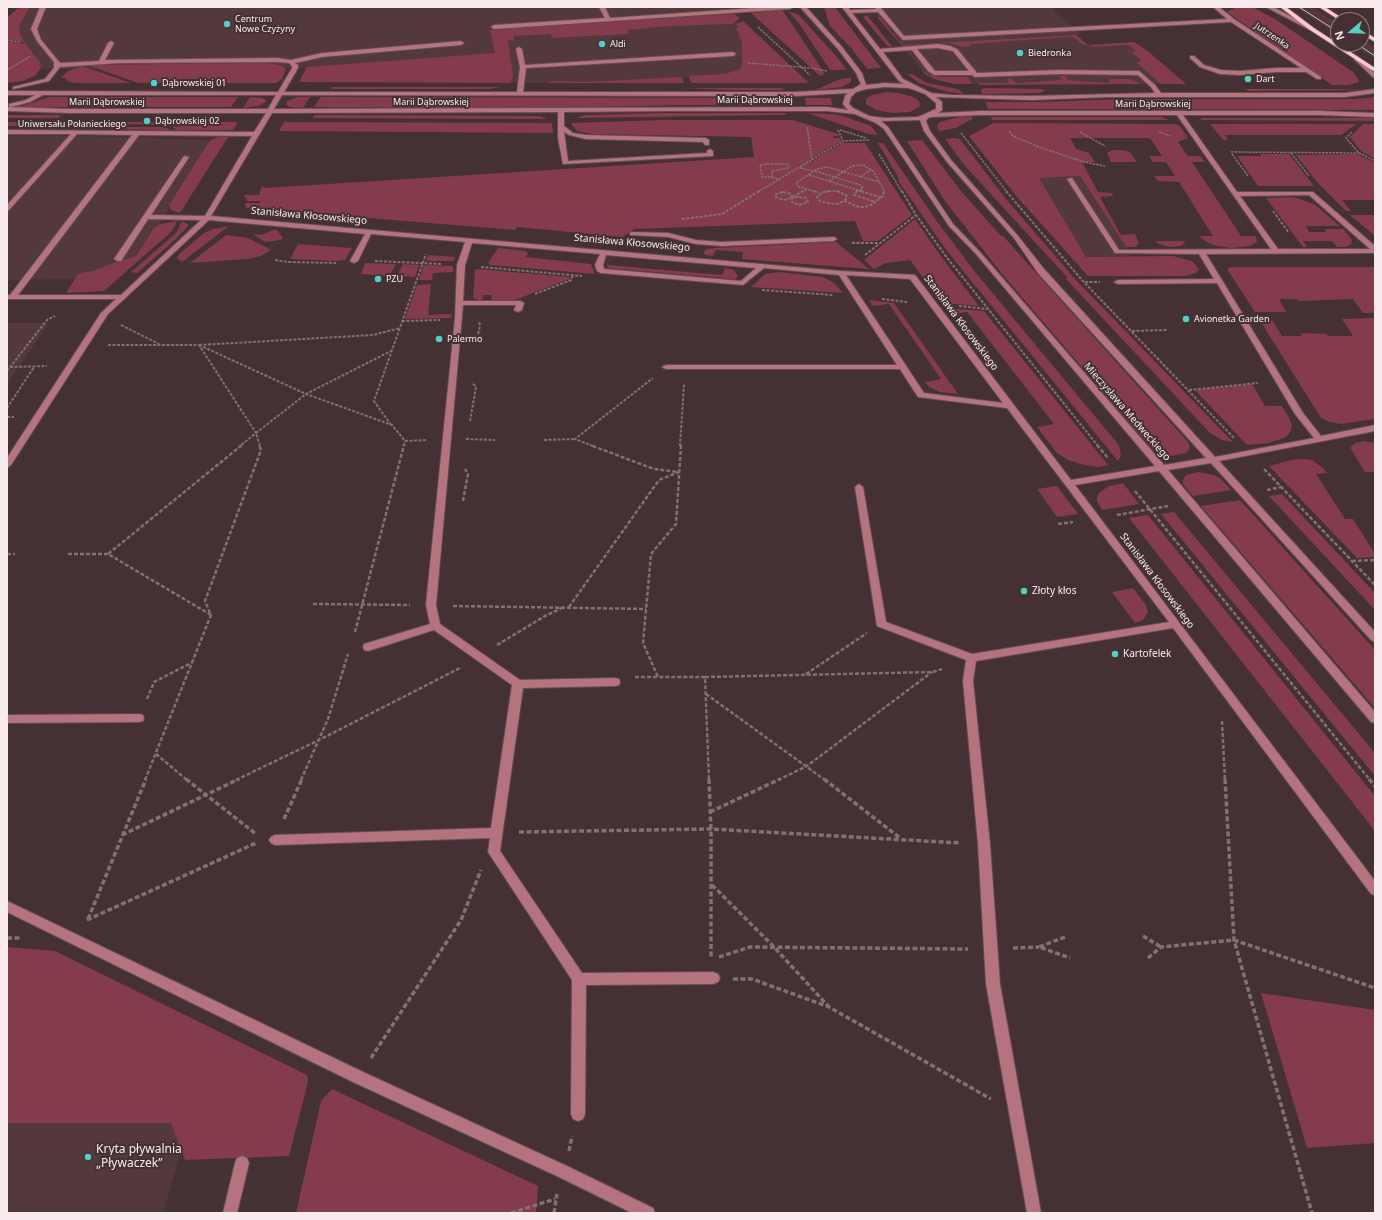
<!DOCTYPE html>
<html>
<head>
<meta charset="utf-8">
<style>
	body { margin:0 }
	#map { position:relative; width:1382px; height:1220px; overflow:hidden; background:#453134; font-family:"Noto Sans",sans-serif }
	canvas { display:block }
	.frame { position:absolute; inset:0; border:8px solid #f9ebed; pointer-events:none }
	.north { position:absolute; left:1330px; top:12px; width:40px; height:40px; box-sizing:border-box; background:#453134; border:1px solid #8d7b7e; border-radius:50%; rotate:251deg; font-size:11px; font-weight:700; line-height:16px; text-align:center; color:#f9ebed }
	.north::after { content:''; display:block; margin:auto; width:14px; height:18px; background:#55cec5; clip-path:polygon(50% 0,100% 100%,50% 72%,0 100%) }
</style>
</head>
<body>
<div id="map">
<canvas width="1382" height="1220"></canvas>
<div class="frame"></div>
<div class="north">N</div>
</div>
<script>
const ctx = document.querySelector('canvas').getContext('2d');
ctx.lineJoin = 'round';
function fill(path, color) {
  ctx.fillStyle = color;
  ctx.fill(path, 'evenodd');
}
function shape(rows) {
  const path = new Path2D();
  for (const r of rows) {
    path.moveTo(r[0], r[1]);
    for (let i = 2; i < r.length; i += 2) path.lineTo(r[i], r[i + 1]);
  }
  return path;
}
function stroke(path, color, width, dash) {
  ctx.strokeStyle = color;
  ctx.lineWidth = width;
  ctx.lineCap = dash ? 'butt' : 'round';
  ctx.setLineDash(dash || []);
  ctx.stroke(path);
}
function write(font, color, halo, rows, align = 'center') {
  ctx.font = font + ' "Noto Sans",sans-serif';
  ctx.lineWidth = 4;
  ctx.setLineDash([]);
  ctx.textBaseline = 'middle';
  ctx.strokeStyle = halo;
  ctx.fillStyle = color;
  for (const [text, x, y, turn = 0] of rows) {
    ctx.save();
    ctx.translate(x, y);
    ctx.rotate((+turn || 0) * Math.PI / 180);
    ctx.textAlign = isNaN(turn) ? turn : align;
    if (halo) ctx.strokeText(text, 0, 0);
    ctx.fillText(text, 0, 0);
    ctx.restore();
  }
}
fill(shape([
	[27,7,728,7,736,19,745,41,745,68,738,75,592,83,508,83,317,68,34,69,16,32,17,24],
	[870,7,1051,7,1080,34,1076,35,1087,45,1129,43,1176,84,968,84,950,83,924,73],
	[1295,7,1312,7,1338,24,1338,35],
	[1362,39,1375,47,1375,59,1352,44,1362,44],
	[7,135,130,137,213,141,137,257,79,279,7,280],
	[1080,176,1126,247,1131,256,1086,257,1039,178],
	[7,323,49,323,7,384],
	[7,953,204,1072,163,1213,7,1213]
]), '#53383c');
fill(shape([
	[25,7,29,8,20,24,19,32,24,42,7,39,7,18,17,9],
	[824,7,835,7,881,68,867,69,852,49,830,26],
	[1235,8,1254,8,1275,19,1353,72,1357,77,1359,82,1349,85,1332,85,1227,12],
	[782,10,792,24,825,74,820,76,751,13],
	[788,11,799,15,836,56,847,70,830,70,798,22],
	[734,14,740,18,732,24,670,26,627,30,629,34,552,38,551,34,514,36,514,40,508,40,513,76,510,83,299,82,307,67,495,53,490,30],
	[867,15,891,45,892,47,887,46,863,17],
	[877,17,880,17,902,45,1076,35,1088,45,1134,42,1149,52,1186,84,1161,84,1136,62,1140,62,1141,60,1131,52,1136,51,1129,45,1092,47,1090,45,1083,45,1075,38,1068,37,969,44,971,46,964,47,948,43,902,46],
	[743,21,792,67,808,82,805,83,691,83,689,76,725,74,740,69,742,65,742,42,736,28,738,28,736,24],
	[7,41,26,44,41,64,40,69,36,75,23,81,7,83],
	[268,63,282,66,286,69,282,79,276,83,138,83,87,65],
	[82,66,131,83,74,83,67,81,65,78,61,78,68,71],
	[921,70,930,75,941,77,968,77,972,84,955,84,937,80,926,75],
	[907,74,912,74,927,83,958,89,964,94,948,92,919,83],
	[1059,76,1066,76,1067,80,1109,83,1110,79,1129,79,1142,84,981,85,978,84,977,79,979,83,1008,83,1007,79,1010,78,1016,83,1062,80],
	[682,77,684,83,546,83,554,81,585,82],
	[851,77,851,82,842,87,815,90,838,80],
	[332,87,501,87,489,89,330,89],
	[683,88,781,88,785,90,728,90],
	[984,88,1043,89,1045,91,1040,93,982,94,981,90],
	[1244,89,1336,89,1363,90,1249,91],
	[887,92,899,93,913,97,919,101,920,106,910,112,893,113,876,110,866,104,866,99,872,95],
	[49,97,238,97,231,107,19,107],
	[250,97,263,98,267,101,259,106,243,108],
	[298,97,310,97,303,108,290,107,286,105,287,101],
	[321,97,786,98,787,105,678,105,557,108,314,107],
	[1375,97,1375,110,988,109,985,102,1039,102,1127,99,1354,99],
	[805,98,831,98,832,105,806,105],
	[664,113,788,113,784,115,577,118,585,115],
	[808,113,832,114,843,116,871,126,878,135,868,134],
	[7,115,61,115,58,118,7,118],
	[314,115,540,116,548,119,313,118],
	[959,117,972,117,972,119,956,128,939,131,937,126,940,122],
	[991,117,1162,117,1168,120,992,120],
	[1202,118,1375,118,1375,121,1200,120],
	[662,120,793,120,838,134,838,136,833,136,834,138,840,138,841,141,809,160,812,161,842,143,865,143,912,215,878,241,842,242,840,242,863,241,855,221,634,229,623,237,517,227,515,230,246,208,245,203,260,203,260,201,247,201,244,195,259,195,262,186,265,188,754,157,751,137,592,134,577,131,572,125,572,123],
	[7,122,68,122,113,127,166,127,170,130,104,129,95,125,7,126],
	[92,122,156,122,161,125,115,124],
	[214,122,238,122,233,130,177,130,172,127],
	[284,122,552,123,553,133,279,131],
	[994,123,1174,124,1180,126,1188,138,1178,142,1188,156,1200,156,1205,162,1192,162,1241,236,1256,236,1257,242,1250,246,1231,248,1213,245,1202,239,1199,236,1213,236,1179,182,1158,181,1154,176,1175,176,1166,162,1153,162,1149,156,1162,156,1150,138,1070,138,1076,149,1089,153,1095,162,1082,162,1098,192,1112,193,1113,196,1100,197,1121,235,1135,234,1139,243,1135,247,1126,247,1080,176,1039,178,1086,257,1173,256,1192,261,1199,269,1196,273,1185,276,1088,276,1017,197,969,136],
	[1210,124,1357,124,1341,135,1225,135,1228,140,1223,140],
	[1363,124,1375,124,1375,159,1361,151,1350,137],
	[218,137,228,137,180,213,171,210,169,205,207,145,211,140],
	[955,138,960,139,1006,199,1075,279,1233,442,1222,440,1210,433,1066,279,1067,277,965,166,945,139],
	[922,140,961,191,1001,236,1003,236,1188,442,1190,448,1186,453,1171,456,1160,453,1152,449,1003,275,945,201,907,141],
	[878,143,883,143,936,220,975,272,1118,444,1120,449,1121,455,1118,461,947,251,899,182,898,177],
	[1113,150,1121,150,1130,152,1137,162,1111,162,1107,153],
	[1260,154,1289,154,1314,186,1258,186,1237,156,1261,156],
	[1357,154,1375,163,1375,200,1342,200,1351,211,1346,211,1317,182,1296,155],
	[1293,197,1314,204,1340,226,1306,226,1309,232,1326,232,1325,229,1343,229,1352,240,1351,244,1346,247,1337,247,1332,241,1303,241,1307,247,1303,247,1266,198],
	[1350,215,1373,215,1375,217,1375,236],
	[915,219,943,259,979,306,942,303,910,260,886,263,874,269,864,260],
	[177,221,172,231,169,233,170,233,104,291,66,293,78,274,96,270,111,264,136,256,154,228,160,224],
	[182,221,189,225,176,239,137,273,131,272,176,233],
	[229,226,182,262,177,259,178,255,204,233,213,229],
	[276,229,283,238,281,240,265,242,253,234,261,235],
	[226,235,248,238,271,250,261,256,247,259,190,263],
	[1155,241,1184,241,1185,243,1181,246,1169,247,1159,244],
	[836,242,869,269,742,259,743,252,716,250,713,256,705,255,703,252,707,249,715,248],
	[298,244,351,248,352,248,345,260,337,261,290,259],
	[498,248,526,251,528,253,526,257,591,264,595,274,490,265,488,263],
	[428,255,455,257,454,261,426,261],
	[365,263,396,264,389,276,361,274],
	[403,264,419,265,415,277,397,276],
	[424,265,453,266,453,272,433,273,432,280,419,280],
	[607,265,722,275,725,268,734,270,738,276,735,279,608,268],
	[1231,267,1375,267,1375,313,1363,313,1353,299,1299,301,1297,299,1279,299,1286,312,1255,312,1227,269],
	[478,269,570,277,569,279,515,300,491,300,492,295,483,295,482,300,479,300,473,298,475,270],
	[779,272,823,277,834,283,843,293,751,287,765,274],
	[431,284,428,315,448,314,452,315,451,318,405,319,417,285],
	[869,300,894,303,958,394,940,392,929,387,925,382,941,379,889,304,873,306],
	[946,308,984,311,1108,465,1099,467,1084,465,1068,460,1057,453,1037,427,1054,424,967,312,951,314],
	[1265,318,1272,320,1282,336,1302,336,1301,333,1326,334,1328,336,1353,336,1342,319,1375,318,1375,419,1341,424,1330,422,1321,418,1259,319],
	[1252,384,1265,406,1282,406,1288,416,1292,425,1291,430,1289,434,1284,438,1268,443,1247,445,1195,390],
	[1364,441,1375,443,1375,472,1365,472,1351,449,1351,447,1355,443],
	[1303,459,1312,460,1323,468,1327,473,1316,474,1345,519,1353,519,1375,554,1375,557,1357,558,1269,466,1292,460],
	[1199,472,1214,475,1220,478,1231,490,1193,496,1183,484,1183,480,1186,475],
	[1123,483,1139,504,1102,510,1097,501,1097,496,1100,492,1109,486],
	[1057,486,1078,514,1057,517,1037,489],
	[1282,494,1375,593,1375,610,1269,496],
	[1240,500,1375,650,1375,708,1201,506],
	[1174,512,1375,753,1375,776,1161,514],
	[1148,515,1375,796,1375,831,1129,518],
	[1133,588,1146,605,1148,612,1143,620,1135,623,1112,592],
	[7,947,55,951,307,1075,308,1082,289,1156,185,1160,171,1123,7,1123],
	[1261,993,1375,1010,1375,1143,1307,1148],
	[332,1089,538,1186,536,1213,296,1213,321,1101]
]), '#843b4b');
const minor = shape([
	[40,7,46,7,37,29,41,40,60,63,99,61,108,43,111,41,114,43,105,60,277,58,291,60,322,53,461,41,464,43,461,45,322,57,295,63,298,65,298,68,284,92,517,92,520,67,516,49,519,47,522,49,525,65,733,52,736,54,733,56,526,68,523,92,795,92,853,89,861,84,856,73,838,49,800,7,806,7,842,47,862,73,866,85,885,83,904,84,899,81,842,7,848,7,850,10,876,9,874,7,880,7,904,36,1227,19,1213,7,1219,7,1234,19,1321,77,1321,79,1317,79,1306,72,1276,72,1240,75,1220,74,1200,67,1190,58,1190,56,1194,56,1204,65,1221,70,1240,71,1276,68,1301,68,1231,22,903,40,878,12,852,13,880,49,938,44,950,46,957,49,977,73,1060,70,1139,71,1155,85,1161,93,1345,93,1375,89,1375,93,1345,97,1108,97,1031,100,936,97,942,102,942,110,938,113,981,111,1319,111,1375,113,1375,117,1319,115,1183,115,1237,192,1313,192,1375,246,1375,253,1206,254,1303,413,1321,436,1375,425,1375,431,1219,461,1375,632,1375,642,1371,640,1211,463,1168,470,1375,712,1375,723,1371,722,1159,471,1075,485,1375,881,1375,895,1371,894,1173,628,976,661,973,681,990,844,1000,984,1041,1213,1027,1213,986,984,978,844,963,681,966,660,877,626,855,487,859,484,863,487,886,622,972,654,1169,622,1007,408,918,397,900,369,666,369,662,367,666,365,897,365,839,275,764,268,743,285,601,273,597,271,595,265,600,254,472,243,465,265,463,301,520,301,524,303,522,310,518,312,514,310,516,305,463,305,436,605,440,624,520,680,615,678,619,679,620,682,619,685,615,686,523,688,500,851,582,973,713,972,718,974,720,978,718,982,713,984,586,985,585,1114,583,1119,578,1121,573,1119,571,1114,572,980,490,855,488,852,490,838,275,845,271,843,269,840,271,837,275,835,491,828,512,685,434,630,368,651,364,650,363,647,364,644,430,624,426,605,455,318,457,265,465,242,371,234,358,261,354,263,350,261,365,234,209,220,108,314,11,465,7,468,7,458,101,313,116,299,8,299,7,295,10,295,132,135,77,134,9,210,7,211,7,205,71,134,7,134,7,130,254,132,266,113,71,113,7,111,7,107,71,109,268,109,276,95,43,95,30,102,11,107,9,106,9,104,26,100,35,95,7,95,7,91,278,92,292,68,292,66,289,63,277,62,120,63,60,67,49,81,13,89,13,87,45,79,54,68,54,62,37,41,31,29,40,7],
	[938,48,953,51,969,71,935,71,917,49,938,48],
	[912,50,928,71,934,75,972,75,975,77,1060,74,1138,75,1151,87,1155,93,1031,96,952,95,931,93,903,79,883,52,912,50],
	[885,87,909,88,925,94,936,103,936,109,918,117,884,118,869,116,853,108,849,104,851,97,856,92,866,89,885,87],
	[848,93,845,96,843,104,848,110,827,107,274,109,282,95,795,96,848,93],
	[663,111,827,111,855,114,876,123,884,129,949,226,976,254,1155,466,1071,480,915,275,841,271,211,216,272,113,558,112,558,138,563,164,713,156,713,151,710,149,707,151,707,153,568,161,564,132,569,135,586,139,703,142,705,145,709,145,709,140,706,138,586,135,573,133,564,126,564,112,663,111],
	[981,115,1177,115,1271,249,1119,250,1072,178,1067,179,1115,253,1199,254,1214,279,1118,280,1114,282,1118,284,1217,283,1295,414,1314,438,1215,457,1044,269,1018,236,951,160,930,131,926,121,928,118,931,117,981,115],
	[920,120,924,131,947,162,1014,238,1038,273,1206,458,1164,465,980,252,953,224,888,127,881,121,920,120],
	[139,135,252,136,205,216,151,215,189,157,184,156,114,259,118,261,121,261,148,219,201,220,121,295,18,295,139,135],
	[1309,195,1370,249,1278,249,1240,196,1309,195],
	[606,255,756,268,741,281,604,269,603,265,606,255],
	[846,275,910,279,1003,403,924,393,846,275],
	[599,7,605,7,610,18,768,7,793,7,790,9,494,29,491,27,494,25,605,18,599,7],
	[1266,7,1273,7,1315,29,1310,30,1266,7],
	[1354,57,1358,57,1375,74,1375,79,1354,59,1354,57],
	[632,232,668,233,696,240,722,242,834,237,837,239,834,241,722,246,696,244,668,237,630,235,630,233,632,232],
	[139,714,143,715,144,718,143,721,139,722,7,723,7,715,139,714],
	[7,901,363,1072,569,1167,653,1208,655,1213,632,1213,559,1177,353,1082,7,912,7,901],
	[242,1156,247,1158,249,1163,237,1213,223,1213,235,1163,237,1158,242,1156]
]);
const major = shape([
	[1280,7,1286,7,1314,28,1375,68,1375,72,1310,30,1280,7],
	[1319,7,1325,7,1345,20,1339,20,1319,7],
	[1362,30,1375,38,1375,42,1362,34,1362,30]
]);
stroke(minor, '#624f52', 2);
stroke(major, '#624f52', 2);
stroke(shape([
	[758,27,810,75],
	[7,40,20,42],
	[748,63,811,68,827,71],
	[7,70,31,56],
	[807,127,812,160],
	[838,130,843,141],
	[840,130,866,138],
	[1009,131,1013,136,1039,147,1084,162,1105,166],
	[1080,132,1105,146],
	[1159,132,1171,136],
	[1352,132,1346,138,1359,153,1375,161],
	[961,133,1007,192],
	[1231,152,1359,153],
	[1291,153,1309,176],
	[879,154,902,192],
	[1232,154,1248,176],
	[767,164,787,164,789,166,788,168,772,171,772,177,762,177,760,165,767,164],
	[800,168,813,171],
	[815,171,861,185,863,188,856,192],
	[809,175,864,192],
	[772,177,780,180],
	[860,177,872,169],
	[829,181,852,166,863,165,873,171,885,192],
	[758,192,843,141,870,140],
	[781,192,785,192],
	[801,192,806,190],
	[817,192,799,187,796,183,817,169,827,167,879,182],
	[822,192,836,191,840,192]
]), '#827073', 1.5, [2.5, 1]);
stroke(shape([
	[814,191,819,193],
	[830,191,823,192,817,197,820,201,828,203,837,204,844,201],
	[837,191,846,195,847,198,844,201],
	[857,191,854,195,876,202],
	[861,191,882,198],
	[902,191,916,215,948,259,1098,446],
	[1006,191,1081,279,1234,438],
	[783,192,791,194,792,198,783,200,776,197,776,194,783,192],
	[793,197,803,191],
	[799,197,806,198,808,202,799,205,792,202,792,198,799,197],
	[844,201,859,207,865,207,871,205,883,196,884,191],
	[1273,211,1289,233],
	[682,219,722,214,759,191],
	[852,243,879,243],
	[865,255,916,215],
	[275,260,288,262,336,263],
	[375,261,442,264],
	[481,267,582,276],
	[1085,282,1100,282],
	[762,290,833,295],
	[535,294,571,280,573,275],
	[882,299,907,302],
	[959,306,987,309],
	[402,321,440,320],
	[121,325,159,344],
	[1132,331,1167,330],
	[478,334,480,326,479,321],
	[108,345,199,345,256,433,240,446],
	[199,345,306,394,391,351],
	[199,345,373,335,400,328],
	[10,367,47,366],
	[7,371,47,320,55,316],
	[1189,390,1258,383],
	[7,408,34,367],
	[7,417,14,417],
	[470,421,476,387,472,382],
	[391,425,374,401,426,254],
	[466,439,495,440],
	[544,440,575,439],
	[260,446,256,433,306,394,392,425,405,441,427,440],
	[404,446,405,441],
	[593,446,575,439,653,378],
	[680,446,684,384]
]), '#827073', 2, [3, 1.5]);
stroke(shape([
	[681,445,676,524,651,554,643,643,658,677,705,677,709,780],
	[1097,445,1108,458],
	[1264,469,1375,585],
	[1267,490,1281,487],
	[1135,491,1370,780],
	[463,501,468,474,465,469],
	[1117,515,1168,506],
	[1058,524,1073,522],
	[7,554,15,554],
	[68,554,108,554],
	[1352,561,1375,560],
	[313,604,410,605],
	[453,606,646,609],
	[569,607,659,480,679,472,654,469,590,445],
	[211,615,108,554,242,445],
	[355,632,404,445],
	[497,645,545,616,564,607],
	[806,674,867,633],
	[635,677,658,677],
	[705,677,933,672,942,669],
	[706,694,825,780],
	[147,699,154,682,193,662],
	[1222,721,1225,780],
	[156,754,187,780],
	[145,780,211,615,205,601,261,450,259,445],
	[236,780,319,740,460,668],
	[301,780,328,719,348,654],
	[778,780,807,766,932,672]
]), '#827073', 2.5, [4, 2]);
stroke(shape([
	[186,779,256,834],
	[709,779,711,829,711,957],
	[824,779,900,838],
	[1225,779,1234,940,1312,1213],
	[1369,779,1375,786],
	[710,812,780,779],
	[284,819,302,779],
	[519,832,711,829,961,843],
	[122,835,239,779],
	[712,885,773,946,829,1007],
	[88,919,146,779],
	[87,920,256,843],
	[1143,936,1161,947],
	[1065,937,1039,947,1070,958],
	[7,938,22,938],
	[1013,948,1039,947],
	[719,957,750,947,968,949],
	[1148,958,1161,947,1234,940,1375,988],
	[733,979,752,979,829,1007,991,1099],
	[371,1058,461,920,481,870],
	[569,1151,572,1136],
	[511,1213,555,1199],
	[554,1213,557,1194]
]), '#827073', 3.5, [5, 2.5]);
fill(minor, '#b4737e');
fill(major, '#ffc8d0');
stroke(shape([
	[1299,7,1338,32],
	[1357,44,1375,56]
]), '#cebfc1', 1);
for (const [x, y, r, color] of [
	[227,24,4,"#55cec5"],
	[602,44,4,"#55cec5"],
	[1020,53,4,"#55cec5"],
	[1248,79,4,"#55cec5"],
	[154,83,4,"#55cec5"],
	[147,121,4,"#55cec5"],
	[378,279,4,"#55cec5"],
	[1186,319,4,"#55cec5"],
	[439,339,4,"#55cec5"],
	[1024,591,4,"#55cec5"],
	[1115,654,4,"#55cec5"],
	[88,1157,4,"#55cec5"]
]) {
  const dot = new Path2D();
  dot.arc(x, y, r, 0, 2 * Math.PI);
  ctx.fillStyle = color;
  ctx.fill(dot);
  stroke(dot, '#453134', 1.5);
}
write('9px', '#f9ebed', '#453134', [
	["Centrum",235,19],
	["Nowe Czyżyny",235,29],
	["Aldi",610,44],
	["Biedronka",1028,53],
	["Dart",1256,79],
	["Dąbrowskiej 01",162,83],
	["Dąbrowskiej 02",155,121],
	["PZU",386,279],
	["Avionetka Garden",1194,319],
	["Palermo",447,339]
], 'left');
write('9px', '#f9ebed', '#453134', [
	["Jutrzenka",1272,36,34],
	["Marii Dąbrowskiej",755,100],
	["Marii Dąbrowskiej",107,102],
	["Marii Dąbrowskiej",431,102],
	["Marii Dąbrowskiej",1153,104],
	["Uniwersału Połanieckiego",72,124]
]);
write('10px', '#f9ebed', '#453134', [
	["Stanisława Kłosowskiego",309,216,5],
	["Stanisława Kłosowskiego",632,243,5],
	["Stanisława Kłosowskiego",961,323,53],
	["Mieczysława Medweckiego",1127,412,49],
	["Stanisława Kłosowskiego",1157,581,53]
]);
write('10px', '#f9ebed', '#453134', [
	["Złoty kłos",1032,591],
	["Kartofelek",1123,654]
], 'left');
write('12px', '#f9ebed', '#453134', [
	["Kryta pływalnia",96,1150],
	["„Pływaczek”",96,1164]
], 'left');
</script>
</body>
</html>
